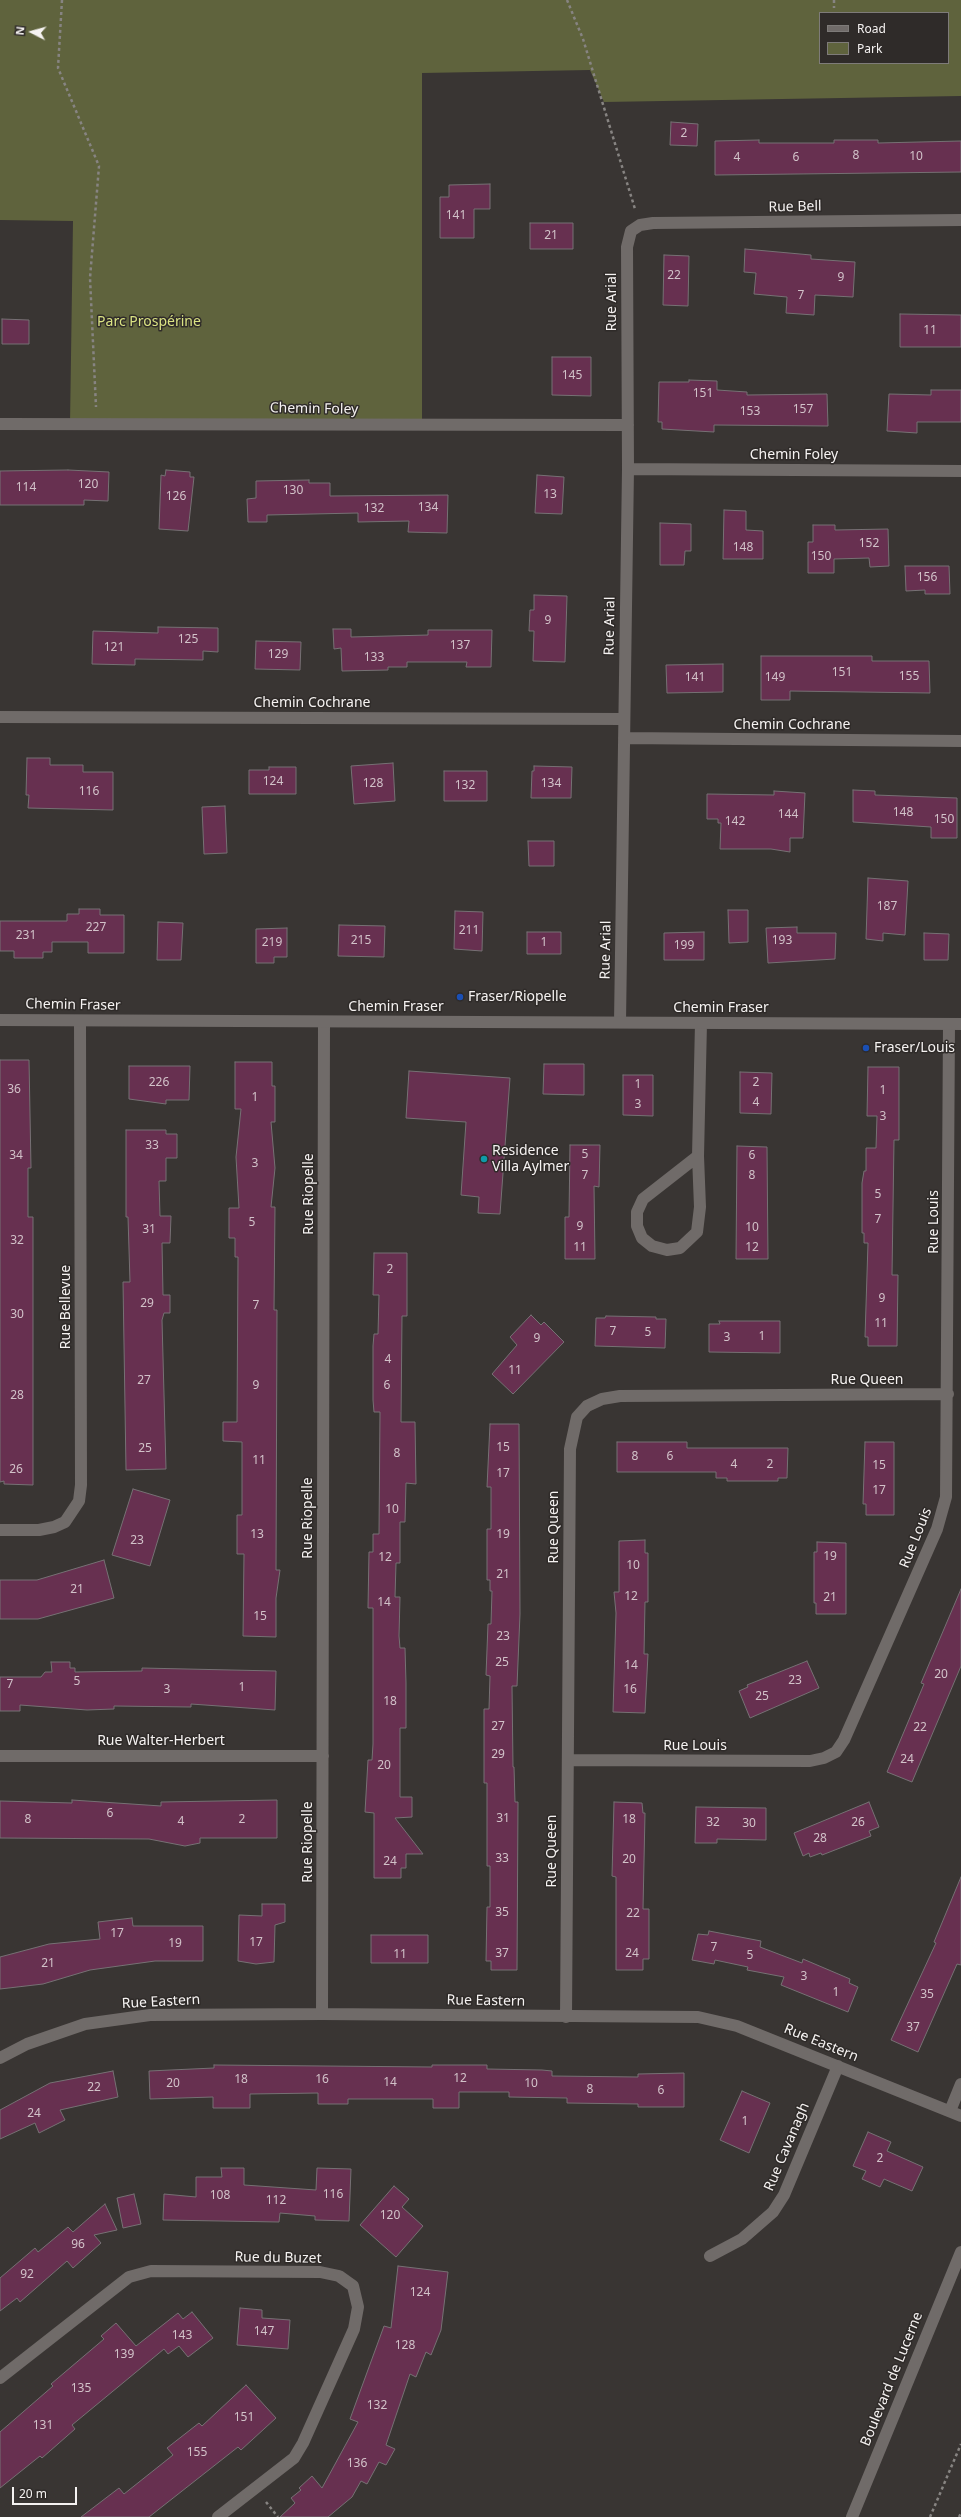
<!DOCTYPE html>
<html>
<head>
<meta charset="utf-8">
<style>
	body { margin:0 }
	#map { position:relative; width:961px; height:2517px; overflow:hidden; background:#393533; font-family:"Noto Sans",sans-serif }
	canvas { display:block }
	.legend { position:absolute; left:819px; top:12px; width:130px; height:52px; box-sizing:border-box; background:#2f2b29; border:1px solid #7e7b79; margin:0; padding:5px 7px; list-style:none; font-size:12px; color:#f5f2f1 }
	.legend li { display:flex; align-items:center; gap:8px; height:20px }
	.legend b { width:20px; border:1px solid #7e7b79 }
	.north { position:absolute; left:12px; top:12px; width:40px; height:40px; -webkit-text-stroke:3px #2f2b29; paint-order:stroke; rotate:276deg; font-size:11px; font-weight:700; line-height:16px; text-align:center; color:#f5f2f1 }
	.north::after { content:''; display:block; margin:auto; width:14px; height:18px; background:#f5f2f1; clip-path:polygon(50% 0,100% 100%,50% 72%,0 100%) }
	.scale { position:absolute; left:12px; top:2487px; width:65px; height:18px; box-sizing:border-box; border:2px solid #f5f2f1; border-top:0; padding-left:5px; font-size:12px; line-height:14px; white-space:nowrap; color:#f5f2f1; -webkit-text-stroke:3px #2f2b29; paint-order:stroke }
</style>
</head>
<body>
<div id="map">
<canvas width="961" height="2517"></canvas>
<ul class="legend">
<li><b style="height:5px;background:#706b69"></b>Road</li>
<li><b style="height:11px;background:#5f633d"></b>Park</li>
</ul>
<div class="north">N</div>
<div class="scale">20 m</div>
</div>
<script>
const ctx = document.querySelector('canvas').getContext('2d');
ctx.lineJoin = 'round';
function fill(path, color) {
  ctx.fillStyle = color;
  ctx.fill(path, 'evenodd');
}
function shape(rows) {
  const path = new Path2D();
  for (const r of rows) {
    path.moveTo(r[0], r[1]);
    for (let i = 2; i < r.length; i += 2) path.lineTo(r[i], r[i + 1]);
  }
  return path;
}
function stroke(path, color, width, dash) {
  ctx.strokeStyle = color;
  ctx.lineWidth = width;
  ctx.lineCap = dash ? 'butt' : 'round';
  ctx.setLineDash(dash || []);
  ctx.stroke(path);
}
function write(font, color, halo, rows, align = 'center') {
  ctx.font = font + ' "Noto Sans",sans-serif';
  ctx.lineWidth = 3;
  ctx.setLineDash([]);
  ctx.textBaseline = 'middle';
  ctx.strokeStyle = halo;
  ctx.fillStyle = color;
  for (const [text, x, y, turn = 0] of rows) {
    ctx.save();
    ctx.translate(x, y);
    ctx.rotate((+turn || 0) * Math.PI / 180);
    ctx.textAlign = isNaN(turn) ? turn : align;
    if (halo) ctx.strokeText(text, 0, 0);
    ctx.fillText(text, 0, 0);
    ctx.restore();
  }
}
fill(shape([
	[0,0,961,0,961,96,604,102,590,70,422,73,422,425,70,424,73,221,0,220],
	[820,13,948,13,948,63,820,63]
]), '#5f633d');
const building = shape([
	[671,122,698,124,697,146,670,145,671,122],
	[759,140,759,143,834,143,834,140,878,140,878,143,961,141,961,172,715,175,715,141,759,140],
	[490,184,490,209,474,209,474,238,440,238,440,197,449,197,449,185,490,184],
	[530,223,573,223,573,249,530,249,530,223],
	[745,249,811,255,811,259,855,262,853,297,815,295,814,315,786,313,787,297,754,294,756,273,744,272,745,249],
	[664,255,689,256,688,306,663,305,664,255],
	[900,314,961,315,961,347,900,347,900,314],
	[2,319,29,320,29,344,2,344,2,319],
	[552,357,591,357,591,396,552,395,552,357],
	[689,380,717,381,717,390,747,392,747,395,827,394,828,426,714,425,714,432,662,429,662,422,658,422,659,382,689,382,689,380],
	[931,390,961,390,961,422,917,422,917,433,887,431,889,394,931,395,931,390],
	[68,470,109,472,108,501,84,500,84,505,0,505,0,471,68,470],
	[166,470,190,472,190,477,194,477,188,531,159,529,161,475,165,476,166,470],
	[537,475,564,477,562,514,535,513,537,475],
	[309,480,309,483,330,483,330,496,448,495,447,533,408,532,409,521,358,522,358,513,267,515,267,522,248,522,247,499,256,498,256,481,309,480],
	[724,510,746,511,746,530,763,531,763,559,723,559,724,510],
	[660,523,691,524,691,551,685,551,684,565,660,565,660,523],
	[813,525,835,525,835,530,888,529,889,566,870,567,869,558,834,559,834,573,808,573,808,542,813,542,813,525],
	[905,566,949,566,950,594,925,594,925,590,906,591,905,566],
	[534,595,567,596,565,662,533,661,534,631,529,631,530,610,534,610,534,595],
	[158,627,218,628,218,652,203,651,203,660,135,659,135,665,92,664,93,631,158,633,158,627],
	[333,629,351,629,351,637,428,635,428,630,492,630,491,667,466,667,467,662,407,662,407,667,388,667,388,670,342,671,341,648,334,649,333,629],
	[256,641,301,642,300,670,255,669,256,641],
	[761,656,872,656,872,661,929,661,930,693,790,691,790,700,761,700,761,656],
	[723,664,723,692,667,693,666,665,723,664],
	[27,758,50,758,50,765,83,765,83,772,113,772,113,810,28,808,29,795,26,795,27,758],
	[393,763,395,801,354,804,351,766,393,763],
	[534,766,572,767,571,798,531,798,532,771,534,771,534,766],
	[269,767,296,767,296,794,249,794,249,770,269,770,269,767],
	[444,771,487,771,487,801,444,801,444,771],
	[853,790,875,791,875,795,957,798,957,838,931,838,931,827,853,822,853,790],
	[774,791,805,793,803,838,790,838,790,852,771,849,720,849,721,823,718,823,718,819,707,819,707,794,774,795,774,791],
	[225,806,227,853,204,854,202,807,225,806],
	[528,841,554,841,554,866,529,866,528,841],
	[868,878,908,881,905,935,883,933,883,941,866,939,868,878],
	[79,909,100,909,100,915,124,915,124,953,88,953,88,942,52,942,52,952,43,952,43,958,14,958,14,951,0,951,0,921,67,921,67,914,79,914,79,909],
	[728,910,748,910,748,942,729,943,728,910],
	[455,911,483,912,482,951,454,949,455,911],
	[158,922,183,923,181,960,157,960,158,922],
	[339,925,385,926,384,957,338,956,339,925],
	[797,927,797,933,836,933,835,959,768,963,766,928,797,927],
	[287,928,287,957,274,957,274,963,256,963,256,929,287,928],
	[527,932,561,932,561,954,527,954,527,932],
	[704,932,704,960,664,960,664,933,704,932],
	[924,933,949,934,948,960,924,960,924,933],
	[0,1060,29,1060,31,1168,28,1168,28,1217,33,1217,33,1485,4,1484,4,1481,0,1482,0,1060],
	[235,1062,272,1062,272,1086,275,1086,275,1122,271,1122,275,1168,271,1207,275,1207,274,1310,277,1310,276,1570,280,1570,276,1598,276,1637,243,1636,244,1554,237,1554,237,1515,242,1515,242,1442,223,1441,223,1422,237,1422,238,1257,235,1257,235,1238,229,1238,229,1208,239,1208,236,1157,241,1109,235,1109,235,1062],
	[544,1064,584,1064,584,1095,543,1094,544,1064],
	[129,1066,190,1066,189,1100,166,1100,166,1104,129,1099,129,1066],
	[868,1067,899,1067,899,1140,894,1140,892,1275,898,1275,897,1346,868,1346,868,1337,865,1337,868,1243,864,1243,864,1233,862,1233,862,1183,864,1171,866,1171,866,1148,876,1148,877,1116,867,1116,868,1067],
	[409,1071,510,1078,500,1214,478,1213,479,1197,461,1195,466,1122,406,1118,409,1071],
	[740,1072,772,1073,771,1114,740,1113,740,1072],
	[623,1075,653,1075,653,1116,623,1115,623,1075],
	[126,1130,166,1130,166,1134,177,1134,177,1158,166,1158,166,1181,159,1181,160,1216,171,1216,170,1243,162,1243,163,1295,170,1295,170,1313,164,1313,162,1320,166,1469,126,1470,123,1282,130,1282,128,1217,126,1217,126,1130],
	[570,1145,600,1145,599,1187,594,1186,595,1259,565,1259,565,1217,569,1217,570,1145],
	[737,1146,767,1147,768,1259,736,1259,737,1146],
	[374,1253,407,1253,407,1316,402,1316,401,1422,415,1422,416,1484,406,1483,405,1522,400,1522,400,1563,396,1563,395,1597,400,1597,399,1636,400,1648,405,1648,406,1683,406,1728,400,1728,400,1797,412,1797,412,1817,395,1818,423,1854,406,1854,406,1868,401,1868,401,1878,374,1878,374,1813,365,1812,368,1760,372,1760,373,1744,373,1608,368,1608,369,1552,373,1552,373,1534,379,1534,380,1412,374,1412,373,1400,373,1346,374,1334,378,1334,379,1295,373,1295,374,1253],
	[531,1315,541,1325,544,1322,564,1342,513,1394,492,1374,517,1345,510,1337,531,1315],
	[606,1316,656,1317,656,1319,666,1319,665,1348,595,1346,596,1318,605,1318,606,1316],
	[719,1321,780,1321,780,1353,709,1352,709,1324,720,1324,719,1321],
	[490,1424,519,1424,520,1614,517,1686,512,1686,513,1767,514,1767,515,1802,518,1802,517,1970,491,1970,491,1961,486,1961,487,1907,490,1907,490,1866,487,1866,487,1783,484,1783,484,1709,489,1709,490,1676,486,1675,488,1624,491,1624,492,1591,490,1591,490,1580,487,1580,487,1529,491,1529,491,1487,487,1487,490,1424],
	[617,1442,687,1442,687,1448,788,1448,787,1478,778,1478,778,1481,727,1481,727,1478,716,1478,716,1472,617,1472,617,1442],
	[865,1442,894,1442,894,1515,866,1515,866,1504,863,1504,865,1442],
	[133,1489,170,1500,150,1566,112,1555,133,1489],
	[645,1540,645,1553,648,1553,648,1602,645,1602,644,1654,648,1654,645,1713,613,1712,616,1613,614,1592,619,1592,619,1541,645,1540],
	[817,1542,846,1543,846,1614,816,1614,816,1603,814,1603,814,1552,817,1552,817,1542],
	[104,1560,114,1598,38,1619,0,1619,0,1580,37,1580,104,1560],
	[961,1589,961,1666,912,1782,887,1772,924,1684,921,1683,961,1589],
	[807,1661,819,1688,750,1718,739,1691,748,1687,747,1685,807,1661],
	[51,1662,70,1662,70,1668,75,1668,75,1672,142,1671,142,1668,276,1671,275,1710,191,1704,191,1707,114,1706,114,1709,87,1710,20,1705,20,1711,0,1711,0,1677,41,1677,45,1672,52,1672,51,1662],
	[72,1800,161,1806,161,1802,277,1800,277,1838,200,1838,200,1843,185,1846,149,1839,0,1838,0,1801,72,1803,72,1800],
	[614,1802,642,1803,643,1813,645,1813,643,1909,649,1909,649,1959,643,1959,643,1970,616,1970,616,1877,612,1876,614,1802],
	[869,1802,879,1827,869,1831,871,1836,822,1855,821,1853,810,1857,809,1853,803,1856,794,1833,869,1802],
	[696,1807,766,1808,766,1840,717,1839,717,1843,695,1843,696,1807],
	[961,1877,961,1965,957,1964,918,2052,891,2040,936,1943,934,1942,961,1877],
	[262,1904,285,1904,285,1922,275,1925,274,1962,256,1964,238,1961,239,1915,262,1916,262,1904],
	[132,1918,133,1926,203,1926,203,1961,155,1961,90,1970,43,1984,0,1989,0,1957,49,1944,100,1939,98,1922,132,1918],
	[709,1931,761,1941,760,1947,802,1963,803,1959,850,1979,849,1983,858,1987,848,2012,781,1985,784,1977,747,1970,748,1967,715,1960,714,1964,692,1960,698,1934,708,1935,709,1931],
	[371,1935,428,1935,428,1963,371,1963,371,1935],
	[214,2065,432,2067,432,2065,487,2065,487,2069,542,2070,552,2071,552,2076,638,2077,638,2074,684,2073,684,2107,638,2107,638,2104,567,2103,567,2098,509,2097,509,2092,459,2092,459,2108,433,2108,433,2099,348,2099,348,2104,318,2104,318,2093,250,2094,250,2108,213,2108,213,2097,150,2099,149,2071,214,2068,214,2065],
	[113,2071,118,2097,60,2110,65,2120,39,2133,35,2123,0,2139,0,2110,50,2083,113,2071],
	[742,2091,770,2103,749,2153,720,2140,742,2091],
	[868,2132,891,2142,887,2151,923,2167,912,2191,884,2179,880,2187,862,2179,866,2171,853,2166,868,2132],
	[221,2168,244,2168,244,2185,316,2190,317,2168,351,2169,349,2221,315,2220,315,2216,280,2213,279,2222,163,2220,164,2194,196,2197,196,2177,222,2177,221,2168],
	[394,2186,409,2199,402,2207,423,2226,396,2257,360,2225,394,2186],
	[134,2194,141,2224,123,2228,117,2198,134,2194],
	[105,2204,117,2230,94,2235,101,2243,73,2268,67,2261,20,2302,17,2298,0,2311,0,2278,35,2248,38,2252,68,2227,73,2232,105,2204],
	[398,2266,448,2272,441,2330,431,2355,426,2352,416,2377,410,2374,386,2445,395,2449,386,2465,379,2462,367,2484,361,2481,352,2497,328,2517,280,2517,295,2503,291,2498,301,2490,299,2488,312,2476,322,2488,358,2422,350,2419,384,2326,391,2328,398,2266],
	[240,2308,262,2310,262,2318,290,2320,288,2349,237,2345,240,2308],
	[192,2312,213,2338,188,2357,179,2346,168,2354,164,2349,72,2425,75,2429,42,2458,40,2456,0,2488,0,2432,53,2386,51,2384,104,2339,101,2336,116,2323,136,2346,178,2313,183,2319,192,2312],
	[246,2385,276,2418,241,2450,238,2447,149,2517,81,2517,119,2488,124,2494,173,2455,167,2448,199,2423,202,2426,246,2385]
]);
fill(building, '#673050');
stroke(building, '#767174', 1);
stroke(shape([
	[62,0,58,68,99,166,90,278,96,407],
	[567,0,583,39,635,209],
	[834,0,834,8],
	[266,2502,278,2517],
	[930,2517,961,2444],
	[959,2517,961,2513]
]), '#878482', 2.5, [3, 3]);
stroke(shape([
	[0,424,628,425],
	[628,469,961,471],
	[0,717,624,719],
	[624,738,961,741],
	[620,1022,628,469,627,247,631,231,640,225,653,223,961,220],
	[698,1156,643,1199,637,1212,637,1226,642,1238,652,1246,667,1250,680,1248,697,1232,700,1207,698,1156,701,1023],
	[0,1530,39,1530,54,1527,65,1522,79,1501,81,1485,80,1021],
	[0,1756,323,1756],
	[568,1760,810,1761,824,1758,836,1752,844,1740,937,1529,946,1497,949,1024],
	[322,2014,324,1023],
	[566,2017,570,1449,577,1417,587,1406,602,1399,620,1396,948,1394],
	[0,2058,27,2044,85,2024,150,2015,322,2014,698,2017,737,2026,961,2116],
	[950,2111,961,2084],
	[710,2256,742,2239,773,2212,784,2195,838,2066],
	[0,2378,129,2277,151,2271,320,2272,339,2276,353,2286,358,2307,354,2329,303,2443,294,2458,218,2517]
]), '#706b69', 12);
stroke(shape([
	[0,1020,961,1024]
]), '#706b69', 12);
stroke(shape([
	[852,2517,961,2252]
]), '#706b69', 12);
for (const [x, y, r, color] of [
	[460,997,4,"#1a4fb4"],
	[866,1048,4,"#1a4fb4"],
	[484,1159,4,"#0f9aa8"]
]) {
  const dot = new Path2D();
  dot.arc(x, y, r, 0, 2 * Math.PI);
  ctx.fillStyle = color;
  ctx.fill(dot);
  stroke(dot, '#2f2b29', 1.5);
}
write('12px', '#d2c2c9', null, [
	["2",684,134],
	["8",856,156],
	["10",916,157],
	["4",737,158],
	["6",796,158],
	["141",456,216],
	["21",551,236],
	["22",674,276],
	["9",841,278],
	["7",801,296],
	["11",930,331],
	["145",572,376],
	["151",703,394],
	["157",803,410],
	["153",750,412],
	["120",88,485],
	["114",26,488],
	["130",293,491],
	["13",550,495],
	["126",176,497],
	["134",428,508],
	["132",374,509],
	["152",869,544],
	["148",743,548],
	["150",821,557],
	["156",927,578],
	["9",548,621],
	["125",188,640],
	["137",460,646],
	["121",114,648],
	["129",278,655],
	["133",374,658],
	["151",842,673],
	["155",909,677],
	["141",695,678],
	["149",775,678],
	["124",273,782],
	["128",373,784],
	["134",551,784],
	["132",465,786],
	["116",89,792],
	["148",903,813],
	["144",788,815],
	["150",944,820],
	["142",735,822],
	["187",887,907],
	["227",96,928],
	["211",469,931],
	["231",26,936],
	["215",361,941],
	["193",782,941],
	["219",272,943],
	["1",544,943],
	["199",684,946],
	["226",159,1083],
	["2",756,1083],
	["1",638,1085],
	["36",14,1090],
	["1",883,1091],
	["1",255,1098],
	["4",756,1103],
	["3",638,1105],
	["3",883,1117],
	["33",152,1146],
	["5",585,1155],
	["34",16,1156],
	["6",752,1156],
	["3",255,1164],
	["7",585,1176],
	["8",752,1176],
	["5",878,1195],
	["7",878,1220],
	["5",252,1223],
	["9",580,1227],
	["10",752,1228],
	["31",149,1230],
	["32",17,1241],
	["11",580,1248],
	["12",752,1248],
	["2",390,1270],
	["9",882,1299],
	["29",147,1304],
	["7",256,1306],
	["30",17,1315],
	["11",881,1324],
	["7",613,1332],
	["5",648,1333],
	["1",762,1337],
	["3",727,1338],
	["9",537,1339],
	["4",388,1360],
	["11",515,1371],
	["27",144,1381],
	["9",256,1386],
	["6",387,1386],
	["28",17,1396],
	["15",503,1448],
	["25",145,1449],
	["8",397,1454],
	["8",635,1457],
	["6",670,1457],
	["11",259,1461],
	["4",734,1465],
	["2",770,1465],
	["15",879,1466],
	["26",16,1470],
	["17",503,1474],
	["17",879,1491],
	["10",392,1510],
	["13",257,1535],
	["19",503,1535],
	["23",137,1541],
	["19",830,1557],
	["12",385,1558],
	["10",633,1566],
	["21",503,1575],
	["21",77,1590],
	["12",631,1597],
	["21",830,1598],
	["14",384,1603],
	["15",260,1617],
	["23",503,1637],
	["25",502,1663],
	["14",631,1666],
	["20",941,1675],
	["23",795,1681],
	["5",77,1682],
	["7",10,1685],
	["1",242,1688],
	["3",167,1690],
	["16",630,1690],
	["25",762,1697],
	["18",390,1702],
	["27",498,1727],
	["22",920,1728],
	["29",498,1755],
	["24",907,1760],
	["20",384,1766],
	["6",110,1814],
	["31",503,1819],
	["8",28,1820],
	["2",242,1820],
	["18",629,1820],
	["4",181,1822],
	["32",713,1823],
	["26",858,1823],
	["30",749,1824],
	["28",820,1839],
	["33",502,1859],
	["20",629,1860],
	["24",390,1862],
	["35",502,1913],
	["22",633,1914],
	["17",117,1934],
	["17",256,1943],
	["19",175,1944],
	["7",714,1948],
	["37",502,1954],
	["24",632,1954],
	["11",400,1955],
	["5",750,1956],
	["21",48,1964],
	["3",804,1977],
	["1",836,1993],
	["35",927,1995],
	["37",913,2028],
	["12",460,2079],
	["18",241,2080],
	["16",322,2080],
	["14",390,2083],
	["20",173,2084],
	["10",531,2084],
	["22",94,2088],
	["8",590,2090],
	["6",661,2091],
	["24",34,2114],
	["1",745,2122],
	["2",880,2159],
	["116",333,2195],
	["108",220,2196],
	["112",276,2201],
	["120",390,2216],
	["96",78,2245],
	["92",27,2275],
	["124",420,2293],
	["147",264,2332],
	["143",182,2336],
	["128",405,2346],
	["139",124,2355],
	["135",81,2389],
	["132",377,2406],
	["151",244,2418],
	["131",43,2426],
	["155",197,2453],
	["136",357,2464]
]);
write('14px', '#f5f2f1', '#2f2b29', [
	["Rue Bell",795,207,-1],
	["Rue Arial",612,302,-90],
	["Chemin Foley",314,409,1],
	["Chemin Foley",794,455],
	["Rue Arial",610,626,-89],
	["Chemin Cochrane",312,703],
	["Chemin Cochrane",792,725],
	["Rue Arial",606,950,-89],
	["Chemin Fraser",73,1005,1],
	["Chemin Fraser",396,1007],
	["Chemin Fraser",721,1008],
	["Rue Riopelle",309,1194,-90],
	["Rue Louis",934,1222,-90],
	["Rue Bellevue",66,1307,-90],
	["Rue Queen",867,1380],
	["Rue Riopelle",308,1518,-90],
	["Rue Queen",554,1527,-90],
	["Rue Louis",916,1538,-68],
	["Rue Walter-Herbert",161,1741],
	["Rue Louis",695,1746],
	["Rue Riopelle",308,1842,-90],
	["Rue Queen",552,1851,-90],
	["Rue Eastern",486,2001,1],
	["Rue Eastern",161,2002,-3],
	["Rue Eastern",821,2043,22],
	["Rue Cavanagh",787,2147,-67],
	["Rue du Buzet",278,2258,1],
	["Boulevard de Lucerne",892,2379,-68]
]);
write('14px', '#dae383', '#2f2b29', [
	["Parc Prospérine",149,322]
]);
write('14px', '#f5f2f1', '#2f2b29', [
	["Fraser/Riopelle",468,997],
	["Fraser/Louis",874,1048],
	["Residence",492,1151],
	["Villa Aylmer",492,1167]
], 'left');
</script>
</body>
</html>
